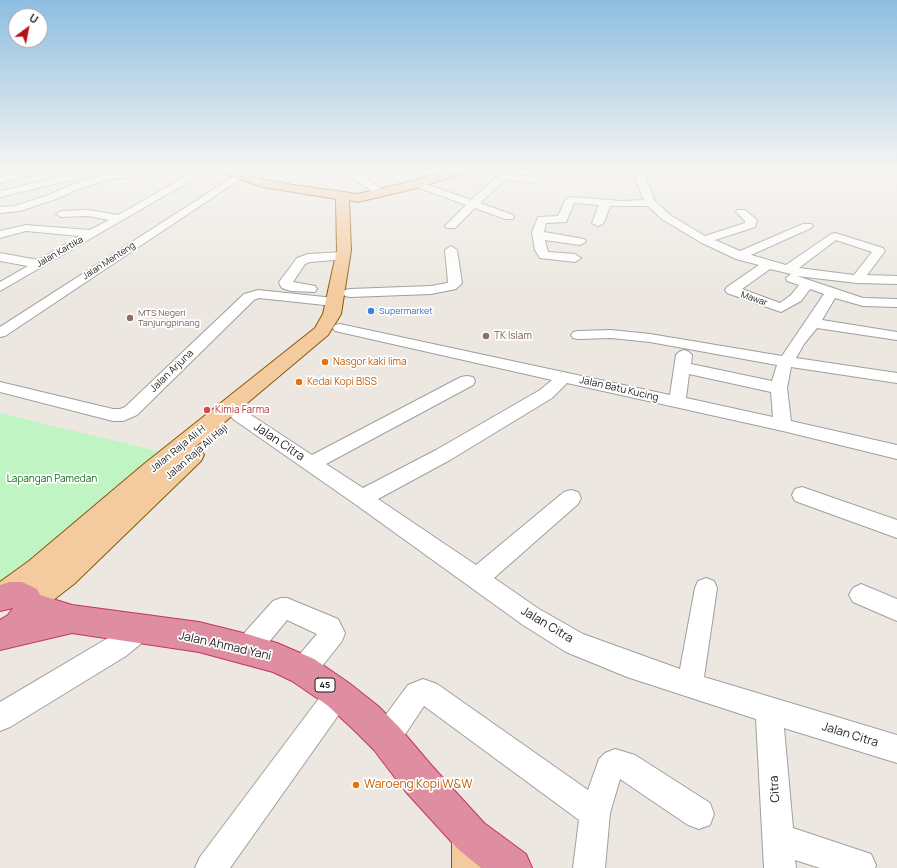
<!DOCTYPE html>
<html>
<head>
<meta charset="utf-8">
<style>
	body { margin:0 }
	#map { position:relative; width:897px; height:868px; overflow:hidden; background:#ece8e1; font-family:Manrope,sans-serif }
	canvas { display:block }
	.north { position:absolute; left:8px; top:8px; width:40px; height:40px; box-sizing:border-box; background:#fff; border:1px solid #a4a4a4; border-radius:50%; rotate:32deg; font-size:11px; font-weight:700; line-height:16px; text-align:center; color:#1b1b1b }
	.north::after { content:''; display:block; margin:auto; width:14px; height:18px; background:#b70f16; clip-path:polygon(50% 0,100% 100%,50% 72%,0 100%) }
</style>
</head>
<body>
<div id="map">
<canvas width="897" height="868"></canvas>
<div class="north">U</div>
</div>
<script>
const ctx = document.querySelector('canvas').getContext('2d');
ctx.lineJoin = 'round';
function fill(path, color) {
  ctx.fillStyle = color;
  ctx.fill(path, 'evenodd');
}
function shape(rows) {
  const path = new Path2D();
  for (const r of rows) {
    path.moveTo(r[0], r[1]);
    for (let i = 2; i < r.length; i += 2) path.lineTo(r[i], r[i + 1]);
  }
  return path;
}
function stroke(path, color, width, dash) {
  ctx.strokeStyle = color;
  ctx.lineWidth = width;
  ctx.lineCap = dash ? 'butt' : 'round';
  ctx.setLineDash(dash || []);
  ctx.stroke(path);
}
function write(font, color, halo, rows, align = 'center') {
  ctx.font = font + ' Manrope,sans-serif';
  ctx.lineWidth = 3.5;
  ctx.setLineDash([]);
  ctx.textBaseline = 'middle';
  ctx.strokeStyle = halo;
  ctx.fillStyle = color;
  for (const [text, x, y, turn = 0] of rows) {
    ctx.save();
    ctx.translate(x, y);
    ctx.rotate((+turn || 0) * Math.PI / 180);
    ctx.textAlign = isNaN(turn) ? turn : align;
    if (halo) ctx.strokeText(text, 0, 0);
    ctx.fillText(text, 0, 0);
    ctx.restore();
  }
}
fill(shape([
	[0,413,161,452,37,559,0,581]
]), '#c0f4c2');
const minor = shape([
	[29,170,47,170,45,172,0,183,0,177,29,170],
	[96,170,131,172,136,175,131,178,114,178,78,189,59,198,20,211,0,213,0,207,15,206,51,194,70,185,104,175,96,170],
	[197,170,209,170,0,291,0,282,28,266,0,261,0,253,38,260,80,236,26,231,0,238,0,231,26,225,90,230,109,220,88,216,61,217,56,214,61,211,88,210,118,215,197,170],
	[261,170,274,170,253,181,250,182,245,179,261,170],
	[342,170,359,172,386,193,385,195,377,195,342,170],
	[498,170,508,170,507,174,534,177,539,180,534,183,506,179,480,203,513,215,514,217,513,219,505,219,475,208,455,228,447,228,445,226,466,205,414,186,412,184,414,182,420,182,471,200,496,178,498,170],
	[632,170,642,170,655,201,670,215,705,236,745,223,745,221,736,212,737,210,745,210,757,220,755,227,715,240,740,251,803,224,811,224,813,226,811,228,751,255,786,265,831,234,835,233,883,248,885,251,867,275,897,276,897,284,857,283,797,276,863,298,897,299,897,307,863,306,835,298,822,320,897,332,897,340,817,328,804,344,796,358,897,373,897,383,791,367,787,388,791,421,897,445,897,459,783,431,567,383,552,398,450,460,378,499,476,565,564,492,571,490,578,492,581,498,578,504,494,578,539,609,583,634,680,669,695,588,698,581,706,578,714,581,717,588,704,677,897,735,897,763,784,728,793,828,871,854,876,865,875,868,820,868,795,860,796,868,764,868,756,719,627,677,566,652,523,625,355,504,233,419,230,415,233,411,239,409,245,411,312,455,461,377,467,376,473,377,475,381,473,385,326,464,363,488,436,450,540,390,552,380,335,331,333,328,335,325,340,324,670,395,676,355,679,352,684,350,689,352,692,355,691,364,772,381,777,365,650,342,611,338,578,339,573,338,571,335,573,332,578,331,611,330,650,334,782,356,824,294,810,289,801,301,781,312,727,293,725,290,727,287,759,265,736,259,700,242,662,219,648,206,610,206,604,223,598,226,592,223,599,205,574,203,566,222,546,223,544,232,584,239,586,241,584,243,580,245,545,240,548,252,575,254,581,258,575,262,540,258,535,250,532,232,538,217,558,216,566,199,572,197,622,201,644,200,632,170],
	[836,240,872,252,854,275,799,268,836,240],
	[770,269,791,274,786,278,787,281,799,285,791,295,780,303,742,289,770,269],
	[689,374,771,392,773,417,686,398,689,374],
	[864,170,879,170,886,174,881,177,864,170],
	[81,172,86,175,84,177,0,197,0,191,81,172],
	[239,173,244,176,242,178,5,336,0,337,0,327,239,173],
	[451,246,457,250,462,283,456,289,431,294,350,297,345,296,343,293,345,290,350,289,431,286,447,283,448,282,445,250,451,246],
	[343,252,349,256,347,259,310,262,305,264,293,282,315,286,317,289,315,292,291,291,282,288,280,285,279,282,297,258,308,254,343,252],
	[258,290,334,298,339,299,341,302,339,305,334,306,259,298,254,300,137,415,123,421,113,421,0,392,0,382,113,409,120,409,125,407,244,294,258,290],
	[802,487,897,520,897,538,795,501,792,495,795,489,802,487],
	[861,584,897,599,897,621,853,602,849,595,853,588,861,584],
	[281,598,287,598,338,619,345,633,342,641,312,679,303,683,294,679,290,670,294,661,317,634,287,620,256,658,247,661,238,658,235,649,238,640,273,601,281,598],
	[140,617,149,621,152,629,149,637,126,656,10,727,0,731,0,702,108,638,131,621,140,617],
	[423,679,437,684,588,790,599,759,605,753,615,749,635,755,710,803,714,814,710,825,699,829,688,825,620,779,610,813,605,868,573,868,579,820,424,706,396,748,386,752,376,748,372,738,376,728,408,685,423,679],
	[338,681,347,685,351,694,347,703,230,868,195,868,200,857,329,685,338,681]
]);
const major = shape([
	[217,170,235,170,266,180,293,185,358,194,413,181,448,170,466,170,464,172,421,187,358,202,349,200,351,250,341,314,328,335,195,447,201,449,204,455,201,461,74,584,39,611,29,615,19,611,15,604,0,609,0,582,29,561,144,464,315,328,323,314,337,250,336,199,263,187,219,172,217,170],
	[471,817,484,823,490,836,492,868,452,868,452,836,458,823,471,817]
]);
const highway = shape([
	[10,582,22,582,37,589,40,595,72,605,199,622,247,634,277,643,314,659,349,683,378,706,398,726,432,766,484,823,526,854,532,868,481,868,458,849,406,792,374,750,354,730,327,705,292,681,273,672,199,652,72,633,0,650,0,620,8,615,13,608,0,611,0,585,10,582]
]);
stroke(minor, '#9f9f9f', 2);
stroke(major, '#87590b', 2);
stroke(highway, '#c7316a', 2);
fill(minor, '#fff');
fill(major, '#f4cb9e');
fill(highway, '#de8ea0');
const sky = ctx.createLinearGradient(0, 0, 0, 292);
sky.addColorStop(0, '#8dbee1');
sky.addColorStop(0.58, '#f6f5f2');
sky.addColorStop(1, '#f6f5f200');
ctx.fillStyle = sky;
ctx.fillRect(0, 0, 897, 292);
for (const [x, y, r, color] of [
	[371,311,4,"#3f7fe0"],
	[130,318,4,"#8d6e63"],
	[486,336,4,"#8d6e63"],
	[325,362,4,"#e8710a"],
	[299,382,4,"#e8710a"],
	[207,410,4,"#e0444e"],
	[356,785,4,"#e8710a"]
]) {
  const dot = new Path2D();
  dot.arc(x, y, r, 0, 2 * Math.PI);
  ctx.fillStyle = color;
  ctx.fill(dot);
  stroke(dot, '#fff', 1.5);
}
write('9px', '#1b1b1b', '#fff', [
	["Jalan Kartika",60,252,-30],
	["Jalan Menteng",109,261,-33],
	["Mawar",754,299,19]
]);
write('9px', '#366cbe', '#fff', [
	["Supermarket",379,311]
], 'left');
write('9px', '#785e54', '#fff', [
	["MTS Negeri",138,313],
	["Tanjungpinang",138,323]
], 'left');
for (const [x, y, w] of [
	[325,685,20]
]) {
  const box = new Path2D();
  box.roundRect(x - w / 2, y - 7, w, 14, 3);
  ctx.fillStyle = '#fff';
  ctx.fill(box);
  stroke(box, '#1b1b1b', 1);
}
write('bold 9px', '#1b1b1b', null, [
	["45",325,685]
]);
write('10px', '#785e54', '#fff', [
	["TK Islam",494,336]
], 'left');
write('10px', '#c56008', '#fff', [
	["Nasgor kaki lima",333,362],
	["Kedai Kopi BISS",307,382]
], 'left');
write('10px', '#1b1b1b', '#fff', [
	["Jalan Arjuna",172,371,-44],
	["Jalan Batu Kucing",619,389,13],
	["Jalan Raja Ali H",178,449,-39],
	["Jalan Raja Ali Haji",197,452,-41]
]);
write('10px', '#be3a42', '#fff', [
	["Kimia Farma",215,410]
], 'left');
write('10px', '#136f17', '#fff', [
	["Lapangan Pamedan",52,479]
]);
write('12px', '#1b1b1b', '#fff', [
	["Jalan Citra",279,442,34],
	["Jalan Citra",547,625,31],
	["Jalan Ahmad Yani",225,646,13],
	["Jalan Citra",850,735,17],
	["Citra",775,789,-94]
]);
write('12px', '#c56008', '#fff', [
	["Waroeng Kopi W&W",364,785]
], 'left');
</script>
</body>
</html>
